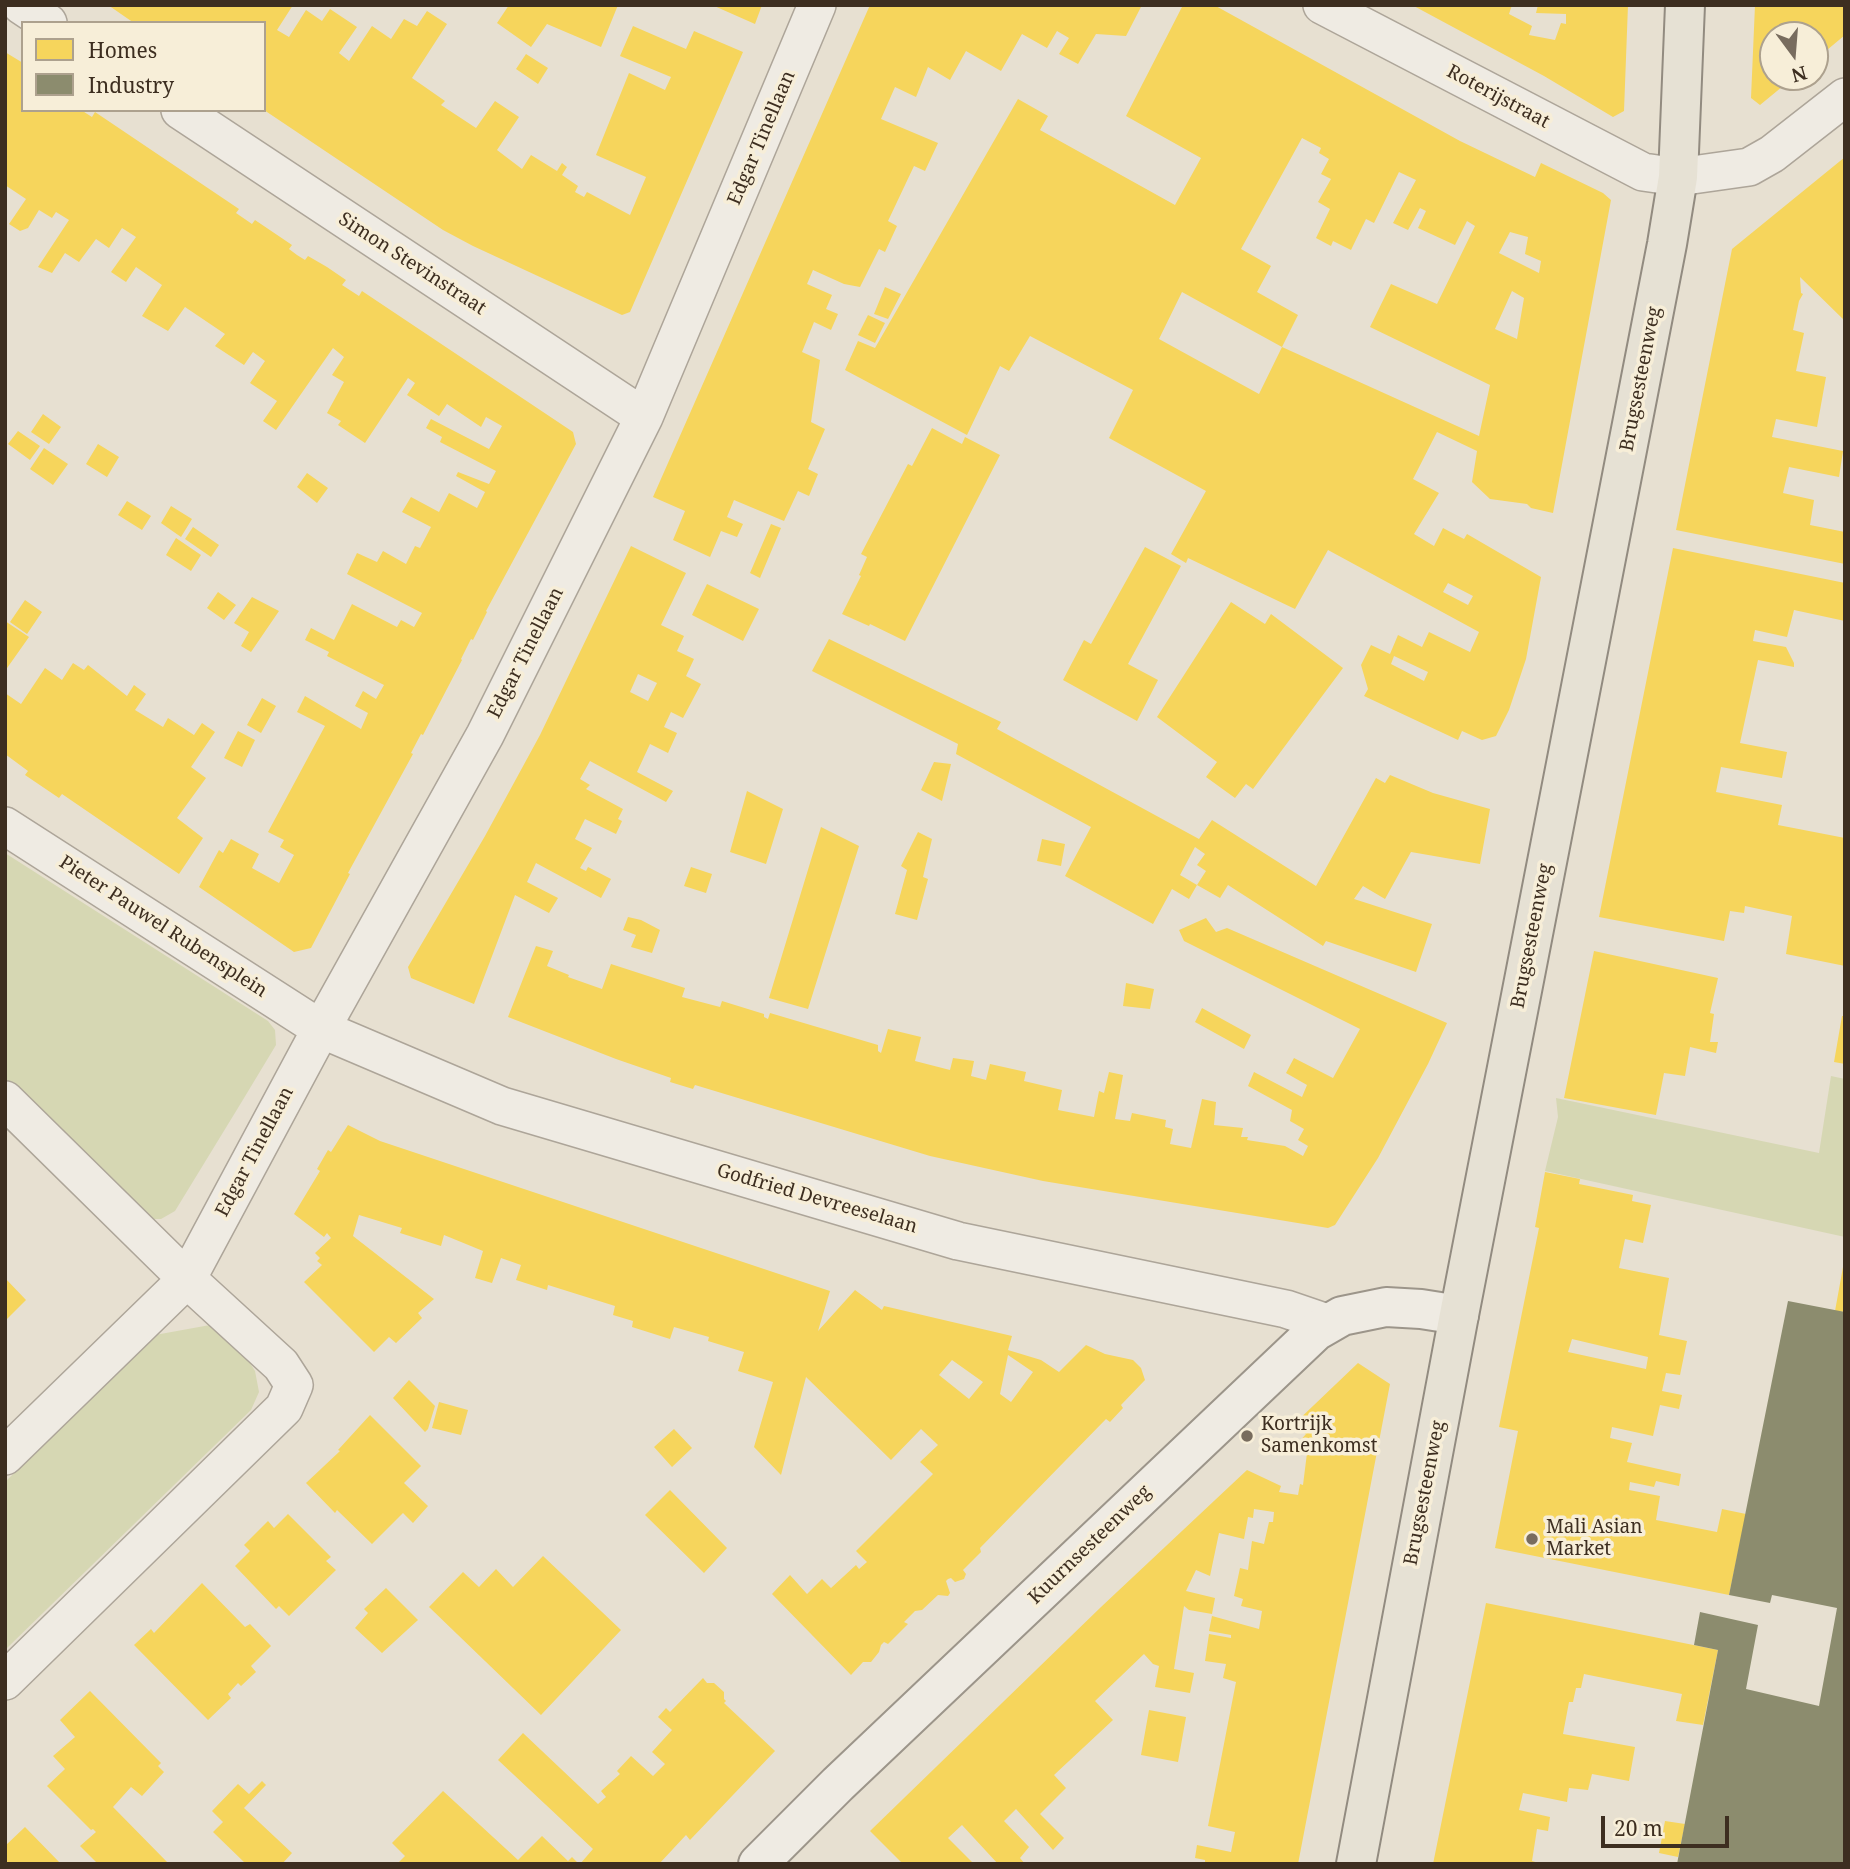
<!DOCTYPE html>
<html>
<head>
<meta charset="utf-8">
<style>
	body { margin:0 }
	#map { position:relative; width:1850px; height:1869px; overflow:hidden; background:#e7e0d1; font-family:"Noto Serif",serif }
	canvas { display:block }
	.frame { position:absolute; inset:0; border:7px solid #3d2e20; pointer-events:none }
	.legend { position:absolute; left:21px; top:21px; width:245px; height:91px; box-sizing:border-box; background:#f7eed8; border:2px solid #ada18e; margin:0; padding:9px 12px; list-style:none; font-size:21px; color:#3d2e20 }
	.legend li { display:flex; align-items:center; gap:14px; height:35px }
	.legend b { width:35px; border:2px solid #ada18e }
	.north { position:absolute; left:1759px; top:21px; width:70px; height:70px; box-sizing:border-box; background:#f7eed8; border:2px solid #ada18e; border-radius:50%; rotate:164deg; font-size:19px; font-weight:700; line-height:28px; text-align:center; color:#3d2e20 }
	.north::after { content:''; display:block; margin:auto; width:24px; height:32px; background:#786c5e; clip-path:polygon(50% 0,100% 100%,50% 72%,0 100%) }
	.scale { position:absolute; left:1601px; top:1816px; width:128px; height:32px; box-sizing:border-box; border:4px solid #3d2e20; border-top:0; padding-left:9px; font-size:21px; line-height:24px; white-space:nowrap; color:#3d2e20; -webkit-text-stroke:5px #f7eed8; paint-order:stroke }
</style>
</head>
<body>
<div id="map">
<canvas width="1850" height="1869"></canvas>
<div class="frame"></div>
<ul class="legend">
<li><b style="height:19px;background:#f6d55c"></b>Homes</li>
<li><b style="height:19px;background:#8c8c6e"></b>Industry</li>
</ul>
<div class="north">N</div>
<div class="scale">20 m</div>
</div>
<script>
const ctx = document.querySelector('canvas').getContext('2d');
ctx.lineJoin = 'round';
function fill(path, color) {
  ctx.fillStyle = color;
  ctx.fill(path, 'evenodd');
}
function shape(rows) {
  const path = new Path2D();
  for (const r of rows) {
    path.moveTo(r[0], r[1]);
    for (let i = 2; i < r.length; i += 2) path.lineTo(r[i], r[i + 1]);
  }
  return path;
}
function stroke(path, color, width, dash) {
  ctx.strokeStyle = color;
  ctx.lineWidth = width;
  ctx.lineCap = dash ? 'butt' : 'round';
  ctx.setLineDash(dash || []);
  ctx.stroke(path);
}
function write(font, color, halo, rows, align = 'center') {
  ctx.font = font + ' "Noto Serif",serif';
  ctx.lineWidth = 7;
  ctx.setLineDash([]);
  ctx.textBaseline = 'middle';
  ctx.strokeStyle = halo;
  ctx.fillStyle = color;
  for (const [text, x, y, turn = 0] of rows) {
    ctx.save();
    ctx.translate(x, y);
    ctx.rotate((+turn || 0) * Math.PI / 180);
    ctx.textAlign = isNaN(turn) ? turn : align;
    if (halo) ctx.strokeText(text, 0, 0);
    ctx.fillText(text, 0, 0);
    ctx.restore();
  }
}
fill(shape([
	[5,853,268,1021,275,1030,276,1045,241,1103,175,1211,161,1219,144,1219,5,1086],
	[1831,1076,1845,1079,1845,1237,1545,1171,1558,1117,1556,1098,1819,1153],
	[210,1325,246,1357,255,1371,259,1392,251,1410,5,1650,5,1482,155,1335]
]), '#d6d7b3');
fill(shape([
	[108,5,293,5,277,30,289,37,306,10,322,21,330,9,357,27,339,53,349,61,372,26,391,39,404,19,417,26,427,11,447,24,412,78,445,101,441,105,476,128,495,101,519,117,497,150,522,169,531,155,557,171,562,163,567,167,562,175,578,186,575,192,584,197,587,192,630,215,646,177,596,155,629,73,665,90,671,77,620,56,633,26,686,49,694,31,743,52,630,312,622,315,473,246,443,230,264,110,264,23,134,23],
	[509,5,618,5,601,47,547,24,531,47,497,23],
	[712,5,762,5,755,24],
	[870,5,1142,5,1126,36,1096,34,1078,64,1059,54,1069,38,1057,31,1047,48,1022,34,1001,71,966,51,950,80,928,67,916,97,895,87,881,119,938,143,925,171,914,166,888,221,897,226,885,252,879,249,860,287,844,284,813,270,807,284,832,295,826,309,838,314,831,330,814,322,802,352,820,360,811,422,825,429,808,469,818,474,809,496,798,491,784,521,734,500,727,517,743,524,737,537,721,531,710,557,673,540,685,511,653,497],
	[1183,5,1214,5,1460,141,1535,177,1541,163,1603,193,1611,200,1553,513,1531,508,1527,504,1490,499,1472,482,1477,451,1437,432,1413,479,1439,493,1414,534,1434,546,1443,528,1464,539,1467,534,1541,577,1526,659,1509,710,1496,736,1482,740,1462,731,1458,740,1364,696,1368,689,1361,665,1371,645,1390,654,1398,635,1422,647,1429,632,1470,652,1479,632,1328,550,1295,609,1188,558,1186,563,1171,554,1206,491,1109,438,1133,390,1030,336,1009,371,1000,366,967,435,845,370,858,341,875,348,1018,99,1048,116,1040,130,1175,205,1201,158,1126,116],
	[1302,138,1321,148,1319,153,1329,159,1321,174,1331,179,1318,202,1330,209,1316,238,1331,246,1333,241,1351,250,1366,219,1374,223,1399,172,1416,180,1393,223,1408,230,1420,208,1426,211,1418,228,1455,245,1467,221,1475,226,1437,304,1391,284,1370,327,1490,385,1479,436,1282,347,1259,394,1159,339,1182,292,1282,347,1298,315,1257,292,1271,266,1241,249],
	[1510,232,1528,237,1525,254,1541,261,1539,273,1499,253],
	[1512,291,1524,298,1517,339,1495,329],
	[1448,583,1473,596,1468,605,1443,592],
	[1394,656,1428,672,1424,681,1391,664],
	[1412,5,1512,5,1509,14,1532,26,1529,35,1555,40,1561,23,1566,24,1566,14,1536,13,1538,5,1628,5,1624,111,1613,117,1544,76],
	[1755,5,1845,5,1845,35,1815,60,1815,35,1773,35,1773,77,1794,77,1760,105,1751,98],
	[5,52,23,63,23,110,81,110,92,117,95,112,239,209,236,213,252,224,255,220,292,245,289,249,297,255,305,260,308,256,327,267,346,280,342,285,359,296,362,291,573,432,576,444,486,611,487,612,473,640,471,639,461,659,462,660,423,735,421,734,411,753,413,754,348,873,350,874,311,948,294,952,199,887,219,850,223,853,231,839,259,854,252,868,279,883,294,855,280,847,284,840,268,832,325,726,297,712,305,696,361,729,368,713,355,706,363,691,376,699,384,685,327,656,329,652,305,640,311,628,334,640,352,604,397,627,401,620,414,627,422,613,347,574,357,553,377,562,383,551,406,564,415,546,420,548,431,527,402,512,411,497,439,512,449,493,477,508,485,492,456,476,458,472,489,484,496,471,440,442,442,437,426,428,431,419,489,449,502,426,486,417,481,427,447,404,439,416,407,395,415,383,408,378,365,443,338,425,341,421,327,413,344,382,332,375,344,357,333,348,276,430,263,421,277,401,250,383,265,361,253,352,244,365,215,346,225,334,185,307,168,331,142,316,162,285,136,267,126,282,111,272,136,237,122,228,109,248,96,239,79,262,65,253,52,273,38,267,69,220,56,212,52,218,39,210,28,228,20,231,9,224,26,199,5,185],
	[526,54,548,68,538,84,516,69],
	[1845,157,1845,321,1800,277,1801,293,1803,294,1799,301,1793,330,1804,333,1796,371,1826,377,1817,427,1776,419,1772,437,1843,451,1839,477,1789,467,1783,493,1814,500,1810,525,1845,532,1845,564,1676,530,1732,249],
	[885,287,901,294,888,319,874,314],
	[868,315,885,323,875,343,858,335],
	[43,414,61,427,49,444,31,432],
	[932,428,962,444,965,437,1000,455,905,641,870,624,869,626,842,614,861,576,859,575,867,557,861,554,908,464,912,466],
	[18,431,40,446,30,460,8,444],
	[98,444,119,457,107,477,86,464],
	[44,448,68,464,53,485,30,469],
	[307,473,328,488,317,503,297,487],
	[127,501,151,516,142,530,118,515],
	[171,506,192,519,181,537,161,523],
	[771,524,781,528,760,578,750,573],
	[193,527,219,545,211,557,185,539],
	[176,538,201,555,191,571,166,555],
	[631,546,686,573,661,625,684,636,677,651,694,659,686,676,701,684,683,718,671,712,664,727,677,733,668,753,650,744,637,772,673,791,666,802,590,761,580,779,590,785,586,789,623,809,618,819,622,821,616,834,585,819,575,839,592,848,580,868,586,871,588,867,611,879,601,898,536,863,527,882,558,898,549,913,515,895,474,1004,411,978,408,967,485,836,540,735],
	[638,674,657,683,648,701,630,692],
	[1145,547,1181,566,1128,664,1158,680,1137,721,1063,680,1084,640,1091,644],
	[1673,548,1845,583,1845,621,1794,610,1787,637,1755,630,1753,641,1786,647,1794,663,1794,667,1758,660,1740,743,1787,752,1782,778,1721,767,1716,792,1782,805,1778,825,1845,838,1845,966,1786,954,1792,916,1745,906,1744,913,1730,911,1724,941,1599,917],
	[707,584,759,609,743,641,692,615],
	[218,592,236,605,224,620,207,608],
	[252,597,279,611,251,652,241,646,249,632,234,623],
	[25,600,42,612,27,634,10,622],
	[1231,602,1265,624,1271,614,1343,668,1253,789,1246,784,1235,798,1206,777,1217,762,1157,717],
	[5,621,29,637,5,671],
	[829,639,1001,722,997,729,1199,839,1212,820,1316,886,1376,778,1385,783,1390,775,1433,793,1490,809,1480,864,1411,852,1385,899,1363,886,1354,899,1432,924,1416,972,1326,941,1323,946,1228,885,1220,898,1197,885,1206,871,1197,865,1205,854,1195,847,1180,875,1197,885,1189,899,1172,889,1153,924,1065,876,1091,827,956,754,958,744,812,671],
	[73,663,84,670,88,665,127,696,134,685,146,694,135,710,163,727,168,718,194,735,202,723,215,732,191,767,206,778,177,818,203,838,179,874,62,794,59,798,25,775,28,771,5,754,5,693,21,704,45,668,62,680],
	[262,698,276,706,261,733,247,725],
	[238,731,255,740,242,767,224,758],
	[934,762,951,764,942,801,921,790],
	[747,791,783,809,766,864,730,852],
	[821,827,859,846,808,1009,769,998],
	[918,832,932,839,923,877,928,879,917,920,895,914,907,870,901,866],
	[1042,839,1065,844,1061,866,1037,861],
	[691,867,712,874,706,893,684,886],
	[628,917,641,920,660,930,652,953,631,947,636,935,623,930],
	[1206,918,1216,932,1227,928,1447,1023,1428,1064,1378,1158,1335,1225,1328,1228,1043,1181,930,1156,695,1085,693,1089,670,1082,671,1078,616,1059,508,1017,536,946,553,951,547,966,569,975,568,977,602,989,611,964,685,988,682,997,720,1007,722,1001,764,1014,764,1017,768,1019,770,1013,878,1045,878,1051,881,1053,888,1029,921,1037,915,1061,950,1070,953,1058,974,1061,971,1076,986,1080,990,1064,1026,1072,1024,1081,1062,1090,1058,1110,1094,1117,1099,1091,1104,1093,1109,1072,1123,1075,1115,1119,1130,1121,1132,1113,1166,1120,1165,1127,1173,1129,1170,1144,1191,1148,1202,1099,1216,1102,1214,1125,1243,1128,1241,1137,1248,1137,1247,1140,1285,1146,1303,1156,1308,1146,1298,1140,1304,1129,1290,1121,1292,1110,1248,1086,1254,1072,1302,1097,1307,1085,1286,1073,1294,1058,1333,1078,1360,1029,1184,941,1179,930],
	[1594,951,1718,978,1710,1013,1714,1014,1710,1042,1718,1042,1716,1053,1690,1047,1685,1076,1664,1073,1656,1115,1564,1098],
	[1126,983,1154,989,1150,1009,1123,1006],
	[1202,1008,1251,1035,1244,1049,1195,1022],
	[1842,1016,1845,1016,1845,1064,1834,1062],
	[348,1125,380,1141,830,1291,818,1331,855,1290,882,1310,884,1306,1012,1336,1008,1350,1041,1360,1059,1372,1086,1345,1105,1354,1133,1360,1141,1368,1145,1380,1121,1405,1123,1408,1110,1422,1106,1419,980,1548,981,1552,963,1570,966,1574,964,1579,955,1582,951,1578,948,1579,946,1581,950,1593,948,1596,938,1595,922,1610,915,1611,904,1622,908,1624,888,1644,884,1642,881,1645,879,1652,871,1662,863,1662,851,1675,772,1594,790,1575,807,1594,822,1579,831,1588,856,1565,859,1569,867,1562,856,1551,933,1474,920,1462,938,1445,921,1429,891,1460,806,1377,781,1475,754,1447,773,1382,738,1371,744,1352,708,1341,709,1337,674,1327,670,1339,632,1327,633,1321,613,1315,615,1306,548,1285,547,1290,516,1280,521,1265,501,1258,492,1283,475,1278,483,1251,444,1235,441,1246,400,1233,402,1228,359,1215,353,1236,434,1299,418,1313,422,1318,396,1343,389,1337,374,1352,304,1282,322,1265,317,1261,320,1258,315,1253,331,1238,327,1233,324,1237,294,1214,320,1171,317,1169,328,1150,331,1152],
	[1008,1355,1033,1372,1011,1402,1000,1394],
	[952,1360,983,1382,969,1399,939,1375],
	[1545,1172,1580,1179,1579,1184,1633,1195,1632,1201,1651,1205,1643,1243,1625,1239,1619,1268,1669,1278,1659,1335,1687,1341,1680,1375,1666,1373,1662,1391,1682,1395,1679,1409,1660,1405,1653,1436,1612,1427,1610,1438,1632,1443,1627,1462,1681,1474,1679,1486,1656,1481,1654,1487,1630,1482,1629,1490,1660,1496,1656,1520,1717,1532,1722,1509,1746,1514,1729,1595,1495,1548,1518,1431,1499,1427,1539,1228,1535,1227],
	[1572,1339,1648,1357,1646,1369,1568,1352],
	[1843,1267,1845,1267,1845,1312,1835,1311],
	[5,1278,26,1300,5,1321],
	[1358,1363,1390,1384,1298,1864,1205,1864,1205,1860,1195,1858,1197,1845,1231,1852,1235,1832,1208,1826,1236,1682,1223,1678,1226,1664,1205,1661,1209,1634,1231,1638,1231,1635,1209,1631,1212,1616,1259,1629,1262,1611,1241,1606,1243,1599,1234,1596,1240,1568,1248,1570,1252,1541,1264,1544,1269,1522,1273,1522,1274,1512,1254,1509,1253,1518,1248,1517,1244,1539,1219,1533,1210,1576,1196,1570,1186,1591,1215,1598,1212,1614,1189,1610,1184,1606,1174,1669,1194,1673,1190,1693,1155,1687,1159,1666,1153,1664,1144,1654,1095,1701,1113,1720,1054,1775,1066,1788,1040,1814,1064,1838,1053,1850,1016,1809,1004,1821,1029,1847,1020,1858,1025,1864,998,1864,962,1825,948,1838,974,1864,903,1864,870,1831,1101,1607,1247,1470,1281,1486,1279,1492,1298,1495,1300,1484,1303,1485,1307,1453,1292,1450,1306,1434,1292,1426],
	[409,1380,435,1406,428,1429,425,1432,393,1398],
	[439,1402,468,1410,461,1435,432,1428],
	[370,1415,421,1466,404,1483,428,1506,413,1523,403,1513,372,1544,337,1510,335,1513,306,1483,340,1451,338,1450],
	[674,1429,692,1448,672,1467,654,1447],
	[670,1490,727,1548,704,1573,645,1515],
	[288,1514,331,1557,326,1561,336,1570,289,1616,279,1606,276,1609,235,1566,250,1551,244,1545,268,1521,274,1528],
	[543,1556,621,1630,541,1715,429,1607,463,1572,479,1587,496,1569,513,1587],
	[202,1583,245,1627,250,1624,271,1646,251,1666,256,1672,241,1686,238,1683,228,1694,231,1698,208,1720,134,1645,151,1629,154,1633],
	[386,1588,418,1620,382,1653,355,1628,368,1613,364,1609],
	[1486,1603,1718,1650,1703,1725,1676,1721,1682,1694,1584,1674,1581,1688,1576,1688,1573,1702,1569,1702,1563,1734,1635,1747,1629,1781,1592,1774,1588,1790,1569,1788,1567,1802,1523,1793,1519,1810,1550,1817,1548,1831,1537,1829,1532,1861,1542,1864,1433,1864],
	[703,1678,707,1683,714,1683,724,1692,724,1699,726,1701,724,1703,775,1751,690,1840,686,1835,659,1864,580,1864,593,1849,498,1760,523,1733,598,1804,606,1797,601,1791,620,1774,617,1771,631,1756,653,1776,665,1764,652,1752,672,1730,658,1717,666,1708,670,1712],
	[90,1691,161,1763,158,1766,164,1772,142,1796,131,1787,113,1807,169,1864,98,1864,80,1846,96,1832,93,1829,91,1830,47,1786,65,1769,53,1756,75,1737,60,1720],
	[1149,1710,1186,1717,1178,1762,1141,1755],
	[262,1781,266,1785,244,1808,292,1853,282,1864,246,1864,213,1832,223,1822,212,1811,238,1784,249,1794],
	[443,1791,518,1860,542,1836,568,1861,572,1857,579,1864,397,1864,405,1856,392,1843],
	[1665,1821,1685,1824,1678,1857,1659,1853],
	[25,1827,61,1864,5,1864,5,1846]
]), '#f6d55c');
fill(shape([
	[1788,1301,1845,1312,1845,1864,1677,1864,1718,1650,1694,1645,1700,1612,1758,1625,1746,1689,1819,1706,1837,1608,1772,1595,1770,1603,1729,1595]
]), '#8c8c6e');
const street = shape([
	[21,5,48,23],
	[1322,5,1643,172,1678,177,1749,167,1772,154,1845,97],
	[180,110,644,417],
	[5,826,321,1029,502,1106,958,1241,1286,1309,1327,1323],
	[5,1100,187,1279,281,1365,294,1385,284,1408,5,1681],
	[5,1456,187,1279,321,1029,485,735,644,417,817,5]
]);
const secondary = shape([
	[758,1864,838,1784,1316,1331,1342,1316,1386,1307,1421,1309,1459,1315]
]);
const primary = shape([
	[1356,1864,1459,1315,1667,244,1678,177,1685,5]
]);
stroke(street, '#ada599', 40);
stroke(secondary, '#9c958a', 42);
stroke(primary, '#928b80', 42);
stroke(street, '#efebe3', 37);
stroke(secondary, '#efebe3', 38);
stroke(primary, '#e6e1d4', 38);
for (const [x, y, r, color] of [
	[1247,1436,7,"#786c5e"],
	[1532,1539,7,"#786c5e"]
]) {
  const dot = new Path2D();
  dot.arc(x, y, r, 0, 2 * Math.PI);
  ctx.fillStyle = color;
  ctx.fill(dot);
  stroke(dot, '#f7eed8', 2.5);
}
write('19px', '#3d2e20', '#f7eed8', [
	["Roterijstraat",1498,97,28],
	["Edgar Tinellaan",762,138,-67],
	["Simon Stevinstraat",412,264,33],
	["Brugsesteenweg",1641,379,-79],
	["Edgar Tinellaan",526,653,-63],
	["Pieter Pauwel Rubensplein",163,927,33],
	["Brugsesteenweg",1532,936,-79],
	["Edgar Tinellaan",255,1152,-62],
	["Godfried Devreeselaan",817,1199,16],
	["Brugsesteenweg",1425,1493,-79],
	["Kuurnsesteenweg",1090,1545,-44]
]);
write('19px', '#3d2e20', '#f7eed8', [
	["Kortrijk",1261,1425],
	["Samenkomst",1261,1447],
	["Mali Asian",1546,1528],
	["Market",1546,1550]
], 'left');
</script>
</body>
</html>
